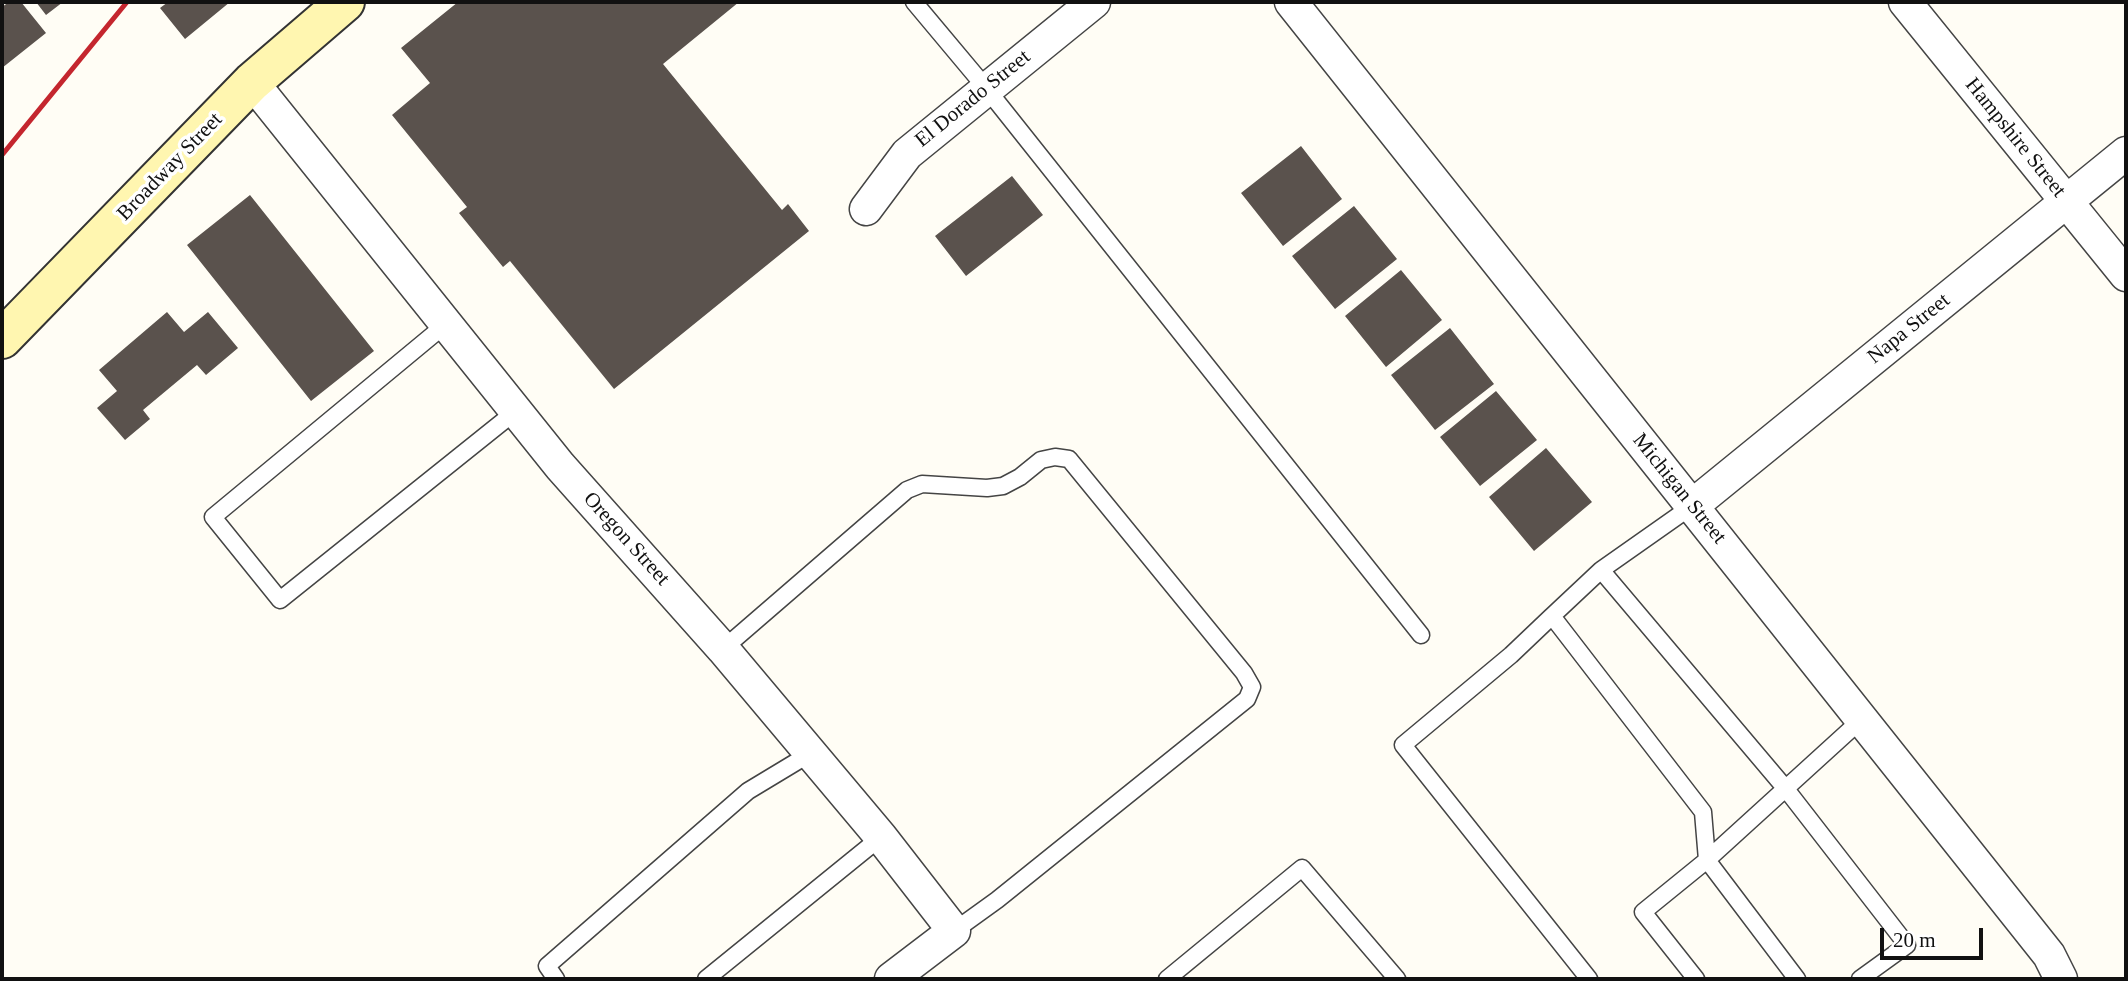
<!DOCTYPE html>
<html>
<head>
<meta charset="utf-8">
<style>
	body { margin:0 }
	#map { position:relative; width:2128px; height:981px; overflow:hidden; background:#fffdf5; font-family:Georgia,serif }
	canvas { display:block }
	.frame { position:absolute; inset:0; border:4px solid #111; pointer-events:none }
	.scale { position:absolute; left:1880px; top:928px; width:103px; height:32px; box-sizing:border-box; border:4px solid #111; border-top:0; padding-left:9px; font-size:21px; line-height:24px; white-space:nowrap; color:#111; -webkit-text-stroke:5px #fff; paint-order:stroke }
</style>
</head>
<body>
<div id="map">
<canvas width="2128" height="981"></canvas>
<div class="frame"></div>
<div class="scale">20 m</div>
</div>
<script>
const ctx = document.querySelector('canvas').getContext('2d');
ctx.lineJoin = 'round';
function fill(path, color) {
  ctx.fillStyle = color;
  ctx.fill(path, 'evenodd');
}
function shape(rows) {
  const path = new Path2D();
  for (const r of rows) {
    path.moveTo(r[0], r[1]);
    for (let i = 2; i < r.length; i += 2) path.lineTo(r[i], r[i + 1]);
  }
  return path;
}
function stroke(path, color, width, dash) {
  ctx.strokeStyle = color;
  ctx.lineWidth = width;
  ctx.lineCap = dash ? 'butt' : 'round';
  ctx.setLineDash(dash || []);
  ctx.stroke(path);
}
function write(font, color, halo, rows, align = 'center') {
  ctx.font = font + ' Georgia,serif';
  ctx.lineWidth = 7;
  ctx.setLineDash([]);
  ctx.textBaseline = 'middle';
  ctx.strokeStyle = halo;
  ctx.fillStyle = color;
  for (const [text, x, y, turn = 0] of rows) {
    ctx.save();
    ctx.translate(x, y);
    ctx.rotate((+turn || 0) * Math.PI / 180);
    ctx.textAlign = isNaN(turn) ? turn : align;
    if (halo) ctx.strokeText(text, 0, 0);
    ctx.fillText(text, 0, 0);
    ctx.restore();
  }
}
fill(shape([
	[9,2,21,2,46,33,2,68,2,7],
	[36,2,63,2,46,15],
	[168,2,230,2,185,39,160,8],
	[458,2,739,2,663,64,782,210,788,204,809,231,614,389,510,261,503,267,459,213,467,207,392,115,430,83,401,48],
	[1301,146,1342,199,1283,246,1241,193],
	[1012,176,1043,215,966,276,935,236],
	[250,195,374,351,311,401,187,245],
	[1354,206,1397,259,1335,309,1292,256],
	[1401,270,1442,320,1386,367,1345,316],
	[167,312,184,332,208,312,238,348,206,375,197,365,143,410,150,419,125,440,97,408,117,391,99,370],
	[1450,328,1494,384,1435,430,1391,375],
	[1496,391,1537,440,1480,486,1440,437],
	[1546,448,1592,502,1534,551,1489,497]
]), '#5a524d');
const lane = shape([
	[914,2,986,88,1421,635],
	[446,324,213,517,280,600,516,411],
	[1601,570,1692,506],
	[1552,616,1601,570,1786,789,1907,945,1860,979],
	[723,649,907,490,922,484,987,488,1003,486,1020,477,1041,460,1055,457,1069,459,1244,673,1252,687,1247,699,997,900,954,931],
	[556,979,547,966,748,791,811,753],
	[706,979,881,837],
	[1167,979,1302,868,1397,979],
	[1589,979,1403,745,1511,655,1552,616,1703,812,1707,860,1797,979],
	[1696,979,1643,912,1707,860,1862,719]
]);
const street = shape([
	[1291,2,2049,955,2061,979],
	[1905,2,2126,275],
	[252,82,560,466,723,649,881,837,954,931,891,979],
	[866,209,907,154,1094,2],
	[1692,506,2126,153]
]);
const secondary = shape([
	[2,339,252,82,345,2]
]);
stroke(lane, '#444', 19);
stroke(street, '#444', 35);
stroke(secondary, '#333', 42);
stroke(lane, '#fff', 16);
stroke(street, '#fff', 32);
stroke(secondary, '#fff6b0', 38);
stroke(shape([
	[2,155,127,2]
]), '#c4262e', 5);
write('21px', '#111', '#fff', [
	["El Dorado Street",973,99,-39],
	["Hampshire Street",2015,138,51],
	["Broadway Street",170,167,-46],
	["Napa Street",1909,329,-39],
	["Michigan Street",1679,489,51],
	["Oregon Street",626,539,48]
]);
</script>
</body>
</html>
